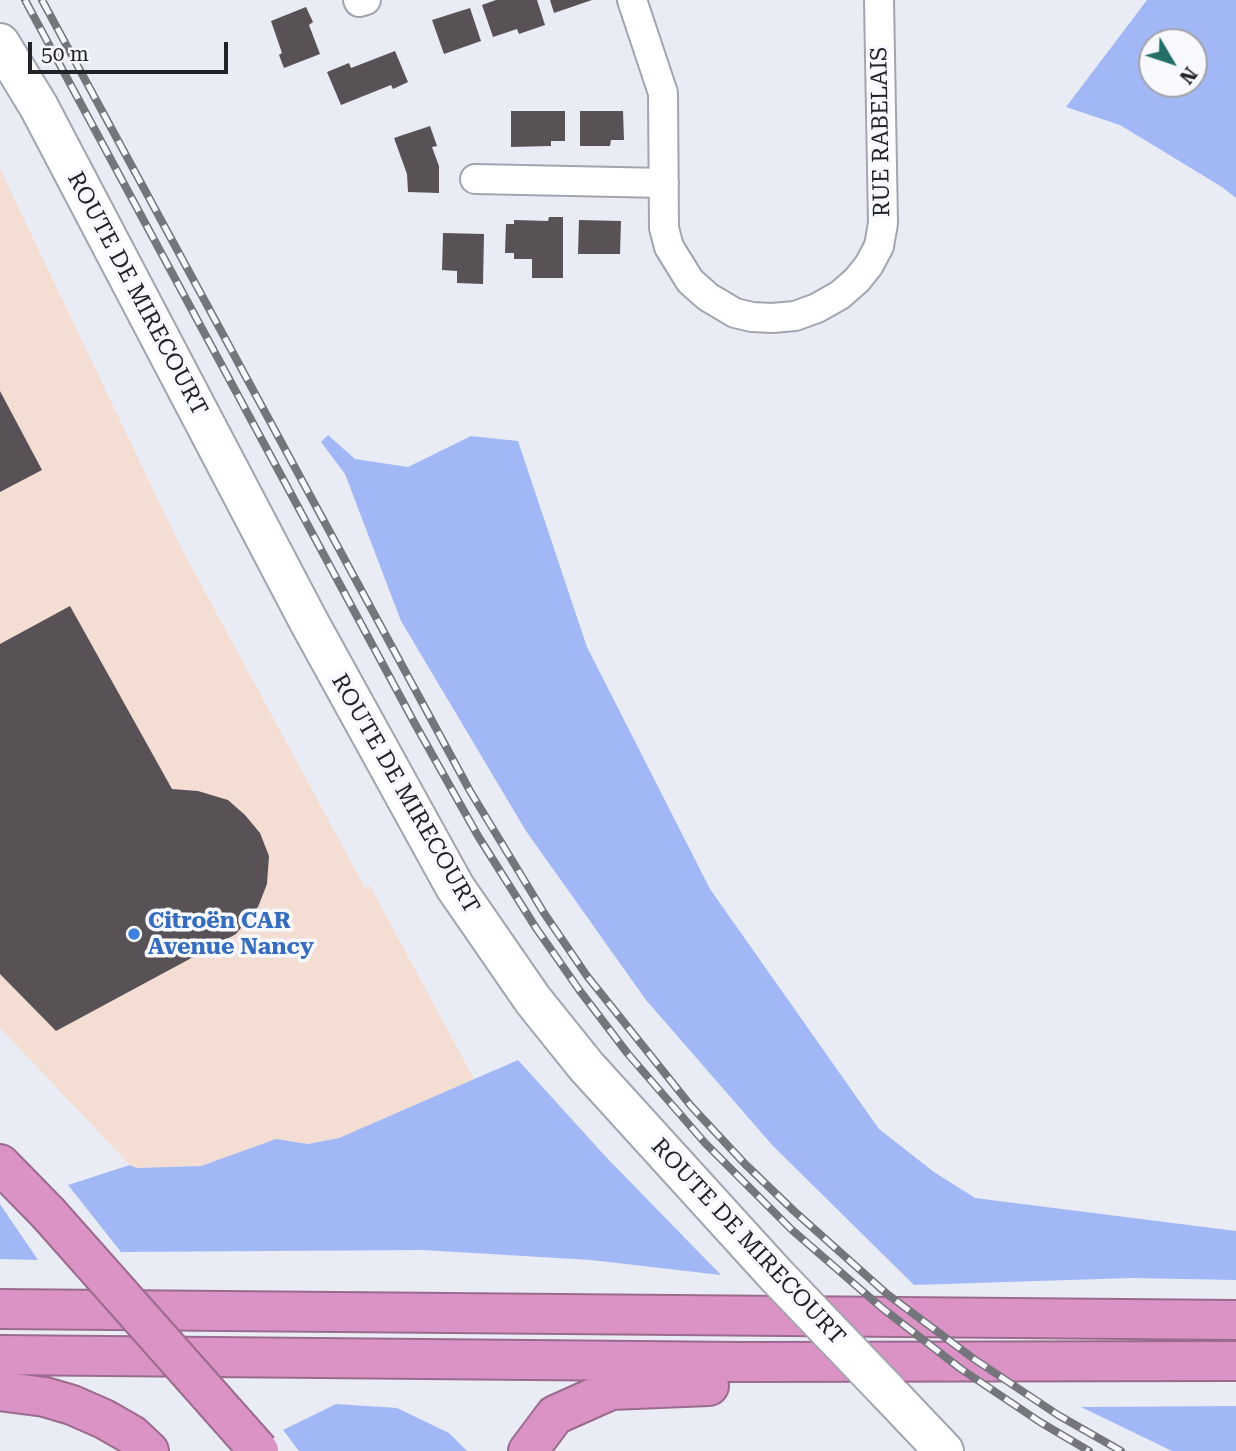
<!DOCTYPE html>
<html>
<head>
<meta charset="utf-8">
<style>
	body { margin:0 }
	#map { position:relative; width:1236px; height:1451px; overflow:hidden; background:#e9ecf4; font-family:"Roboto Serif",serif }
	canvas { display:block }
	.north { position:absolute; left:1138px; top:28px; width:70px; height:70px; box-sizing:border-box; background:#f7f9fe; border:2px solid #a2a3a8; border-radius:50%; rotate:129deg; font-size:19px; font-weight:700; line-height:28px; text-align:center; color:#222326 }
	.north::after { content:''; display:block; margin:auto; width:24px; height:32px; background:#246e68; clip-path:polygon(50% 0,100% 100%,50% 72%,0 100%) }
	.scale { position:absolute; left:28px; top:42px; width:200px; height:32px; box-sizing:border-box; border:4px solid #222326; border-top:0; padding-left:9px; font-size:21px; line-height:24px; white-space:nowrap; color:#222326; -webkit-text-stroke:5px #f7f9fe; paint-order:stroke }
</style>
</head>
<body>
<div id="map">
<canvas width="1236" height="1451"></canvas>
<div class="north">N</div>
<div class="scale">50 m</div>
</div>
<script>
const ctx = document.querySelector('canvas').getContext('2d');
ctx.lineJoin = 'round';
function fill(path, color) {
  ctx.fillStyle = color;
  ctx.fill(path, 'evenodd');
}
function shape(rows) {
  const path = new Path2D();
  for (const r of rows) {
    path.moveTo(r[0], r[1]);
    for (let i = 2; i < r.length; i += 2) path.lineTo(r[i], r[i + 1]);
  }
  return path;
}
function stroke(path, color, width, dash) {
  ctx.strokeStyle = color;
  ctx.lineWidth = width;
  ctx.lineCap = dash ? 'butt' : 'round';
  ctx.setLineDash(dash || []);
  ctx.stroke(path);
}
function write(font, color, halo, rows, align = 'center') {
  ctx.font = font + ' "Roboto Serif",serif';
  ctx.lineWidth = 7;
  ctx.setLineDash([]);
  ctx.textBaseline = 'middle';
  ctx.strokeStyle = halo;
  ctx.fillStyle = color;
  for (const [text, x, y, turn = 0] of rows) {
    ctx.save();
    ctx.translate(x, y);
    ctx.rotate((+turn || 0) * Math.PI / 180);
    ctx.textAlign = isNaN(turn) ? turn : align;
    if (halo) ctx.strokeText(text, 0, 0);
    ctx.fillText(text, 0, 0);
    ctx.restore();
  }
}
fill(shape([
	[0,169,178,542,365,888,370,886,474,1079,339,1138,308,1144,276,1139,201,1166,137,1168,130,1165,0,1028]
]), '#f4ddd2');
fill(shape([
	[1147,0,1236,0,1236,198,1222,187,1120,125,1066,107],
	[1152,42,1194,42,1194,84,1152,84],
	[328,435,355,459,408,467,471,436,518,441,587,647,710,889,879,1129,934,1172,975,1198,1236,1231,1236,1280,1131,1278,914,1285,773,1146,646,1000,526,831,401,621,345,474,321,442],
	[518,1060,606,1157,721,1275,591,1260,423,1250,121,1252,68,1185,130,1165,137,1168,201,1166,276,1139,308,1144,339,1138],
	[0,1204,38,1260,0,1259],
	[336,1404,397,1408,449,1433,467,1451,299,1451,283,1430],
	[1236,1406,1236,1451,1172,1451,1081,1407]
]), '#a2b8f6');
fill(shape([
	[496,0,537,0,545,25,519,34,517,29,493,37,482,5],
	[550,0,592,0,554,13],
	[306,7,313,22,309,25,320,54,284,68,279,55,282,53,271,21],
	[470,8,481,41,444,54,432,20],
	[395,51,408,82,393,89,391,85,341,105,327,72,349,63,351,68],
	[511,111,565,111,565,141,551,141,551,146,511,147],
	[580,111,623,111,624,140,611,140,610,146,580,146],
	[430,126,437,146,432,147,439,166,439,193,408,192,407,174,394,138],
	[549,217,563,217,563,278,532,278,532,259,514,259,514,253,505,253,506,224,514,224,514,220,548,221],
	[579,220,621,221,620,254,578,254],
	[443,233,484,234,483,284,457,283,457,271,442,270],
	[0,391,42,470,0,492],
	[70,606,172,789,198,791,228,800,245,815,260,833,269,856,267,884,258,907,236,934,56,1031,0,974,0,644]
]), '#585156');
const minor = shape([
	[358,0,359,2,366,0],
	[632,0,663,93,664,228,669,247,690,281,708,297,735,313,752,317,772,318,795,316,817,308,840,295,857,280,869,265,879,246,883,223,879,0],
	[475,179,664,183]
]);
const secondary = shape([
	[0,43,39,107,309,622,455,887,533,1000,586,1066,776,1275],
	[888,1392,944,1451]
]);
const motorway = shape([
	[0,1164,48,1213],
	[0,1309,1236,1320],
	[0,1355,742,1362,1236,1361],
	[0,1391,45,1397,72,1405,104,1419,132,1435,149,1451],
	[528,1451,555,1415,611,1390,709,1386]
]);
stroke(minor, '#a2a5ad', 32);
stroke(secondary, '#a2a5ad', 42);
stroke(motorway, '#9a6b8d', 42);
stroke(minor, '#fff', 28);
stroke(secondary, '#fff', 38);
stroke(motorway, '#db92c5', 38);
const rail = shape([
	[25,0,415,724,478,836,536,928,580,991,628,1054,705,1143,792,1230,882,1308,961,1369,1040,1422,1089,1451],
	[42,0,470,791,544,913,587,976,691,1106,745,1164,794,1211,887,1294,974,1359,1058,1415,1121,1451]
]);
stroke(rail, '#74767b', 8);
stroke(rail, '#f7f9fe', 5, [16]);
const secondaryBridge = shape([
	[776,1275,888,1392]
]);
const motorwayBridge = shape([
	[48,1213,259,1451]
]);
stroke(secondaryBridge, '#a2a5ad', 42, []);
stroke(motorwayBridge, '#9a6b8d', 42, []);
stroke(secondaryBridge, '#fff', 38);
stroke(motorwayBridge, '#db92c5', 38);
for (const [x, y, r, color] of [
	[134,934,7,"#3f7fe0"]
]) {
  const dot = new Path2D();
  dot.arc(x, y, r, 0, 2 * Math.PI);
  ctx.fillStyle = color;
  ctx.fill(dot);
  stroke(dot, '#f7f9fe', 2.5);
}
write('23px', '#222326', '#f7f9fe', [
	["RUE RABELAIS",881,132,-91],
	["ROUTE DE MIRECOURT",137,294,62],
	["ROUTE DE MIRECOURT",405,794,60],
	["ROUTE DE MIRECOURT",748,1242,47]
]);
write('bold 23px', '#366cbe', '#f7f9fe', [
	["Citroën CAR",148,921],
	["Avenue Nancy",148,947]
], 'left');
</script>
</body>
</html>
